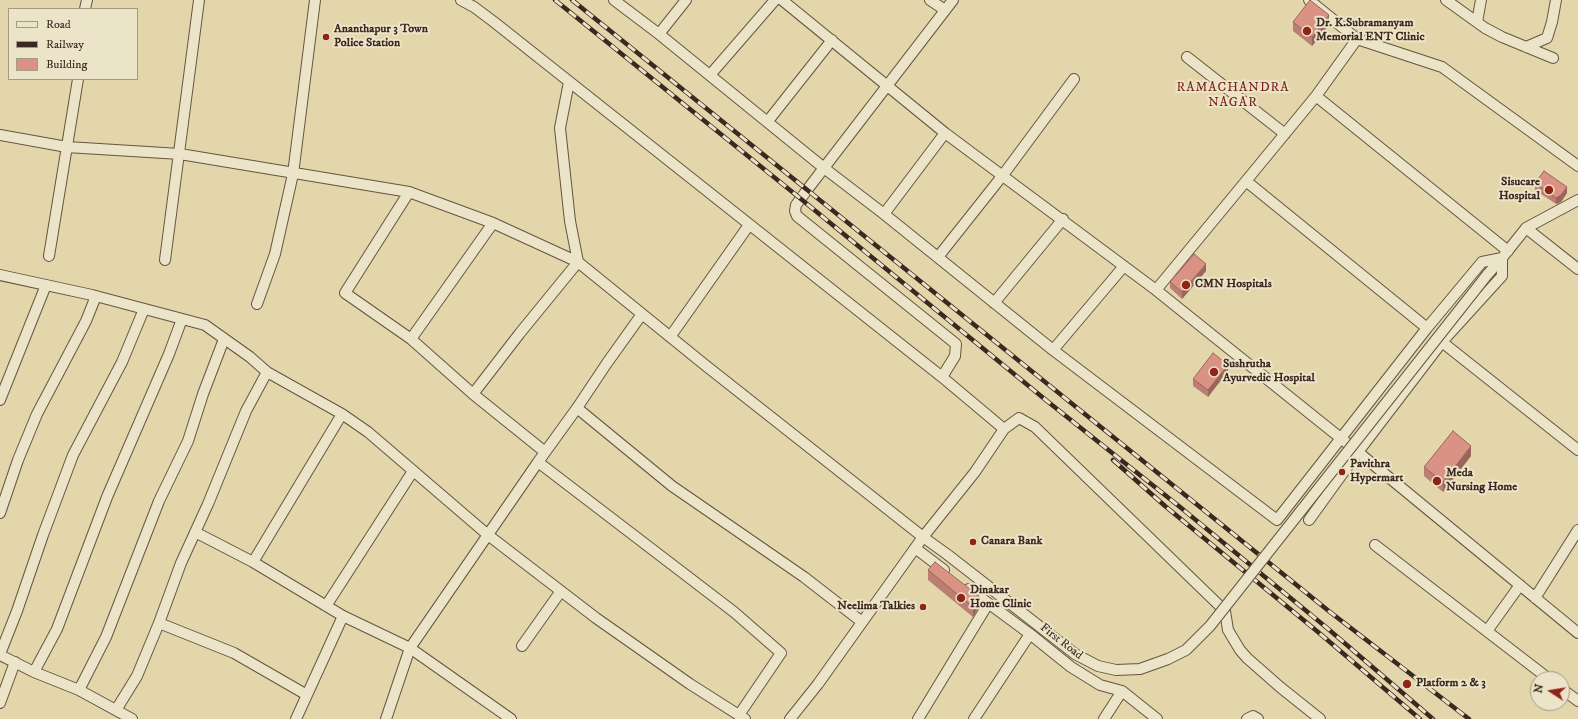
<!DOCTYPE html>
<html>
<head>
<meta charset="utf-8">
<style>
	body { margin:0 }
	#map { position:relative; width:1578px; height:719px; overflow:hidden; background:#e2d6aa; font-family:"IM FELL DW Pica",serif }
	canvas { display:block }
	.legend { position:absolute; left:8px; top:8px; width:130px; height:72px; box-sizing:border-box; background:#ece4c8; border:1px solid #a69985; margin:0; padding:5px 7px; list-style:none; font-size:12px; color:#3c2820 }
	.legend li { display:flex; align-items:center; gap:8px; height:20px }
	.legend b { width:20px; border:1px solid #a69985 }
	.north { position:absolute; left:1530px; top:671px; width:40px; height:40px; box-sizing:border-box; background:#ece4c8; border:1px solid #a69985; border-radius:50%; rotate:282deg; font-size:11px; font-weight:700; line-height:16px; text-align:center; color:#3c2820 }
	.north::after { content:''; display:block; margin:auto; width:14px; height:18px; background:#8f2418; clip-path:polygon(50% 0,100% 100%,50% 72%,0 100%) }
</style>
</head>
<body>
<div id="map">
<canvas width="1578" height="719"></canvas>
<ul class="legend">
<li><b style="height:5px;background:#ece4c8"></b>Road</li>
<li><b style="height:5px;background:#3c2820"></b>Railway</li>
<li><b style="height:11px;background:#d99284"></b>Building</li>
</ul>
<div class="north">N</div>
</div>
<script>
const ctx = document.querySelector('canvas').getContext('2d');
ctx.lineJoin = 'round';
function shape(rows) {
  const path = new Path2D();
  for (const r of rows) {
    path.moveTo(r[0], r[1]);
    for (let i = 2; i < r.length; i += 2) path.lineTo(r[i], r[i + 1]);
  }
  return path;
}
function stroke(path, color, width, dash) {
  ctx.strokeStyle = color;
  ctx.lineWidth = width;
  ctx.lineCap = dash ? 'butt' : 'round';
  ctx.setLineDash(dash || []);
  ctx.stroke(path);
}
function fill(path, color) {
  ctx.fillStyle = color;
  ctx.fill(path, 'evenodd');
}
function write(font, color, halo, rows, align = 'center') {
  ctx.font = font + ' "IM FELL DW Pica",serif';
  ctx.lineWidth = 4;
  ctx.setLineDash([]);
  ctx.textBaseline = 'middle';
  ctx.strokeStyle = halo;
  ctx.fillStyle = color;
  for (const [text, x, y, turn = 0] of rows) {
    ctx.save();
    ctx.translate(x, y);
    ctx.rotate((+turn || 0) * Math.PI / 180);
    ctx.textAlign = isNaN(turn) ? turn : align;
    if (halo) ctx.strokeText(text, 0, 0);
    ctx.fillText(text, 0, 0);
    ctx.restore();
  }
}
const minor = shape([
	[461,0,474,7,494,22,942,377,1004,429],
	[614,0,659,34,824,168,884,214,1053,350,1277,520,1427,328,1482,262,1502,258],
	[782,0,945,133,1156,290,1358,452,1309,520],
	[930,0,945,10],
	[1309,0,1357,39],
	[1446,0,1485,28,1502,37,1553,58],
	[85,9,87,0],
	[1477,22,1481,0],
	[659,34,686,0],
	[1526,47,1547,38,1552,22,1556,0],
	[1187,57,1285,134],
	[710,75,775,0],
	[1316,96,1508,251],
	[768,121,832,40],
	[0,135,67,147,180,154,409,192,493,223,578,262,705,365,923,537,948,555],
	[1246,181,1316,96,1357,39,1442,67,1578,166],
	[409,192,345,293,411,339,473,394,545,452],
	[1578,200,1526,228,1502,258,1502,276,1442,342,1358,452,1578,633],
	[884,214,945,133],
	[1526,228,1578,269],
	[49,256,78,79],
	[938,257,1003,175,1074,79],
	[165,260,199,0],
	[0,275,92,295,205,325,250,357,267,372,342,414,368,432,488,535,596,618,690,684,745,719],
	[1487,275,1502,258],
	[1156,290,1246,181,1427,328],
	[994,303,1063,219],
	[257,304,275,254,293,174,315,0],
	[670,337,749,225],
	[411,339,493,223],
	[1442,342,1578,450],
	[1053,350,1124,266],
	[942,377,955,356,956,344,797,216,795,211,796,205,807,190,953,0],
	[473,394,520,333,578,262,570,221,560,128,569,82],
	[0,400,46,285],
	[577,408,672,486,804,577,862,622],
	[538,462,734,612,781,653,739,715],
	[0,513,18,460,37,414,86,321,96,296],
	[195,532,253,562,343,616],
	[1375,545,1549,679],
	[915,548,944,570],
	[253,562,342,414],
	[969,589,1030,634,1071,667,1100,685,1122,691,1157,719],
	[1535,598,1578,530],
	[326,606,413,471],
	[159,623,234,653,307,695],
	[1487,631,1520,585],
	[522,646,561,591],
	[0,654,17,611,43,535,73,455,122,362,144,309],
	[0,655,34,672,79,690,132,719],
	[34,672,57,629,107,497,169,354,182,319],
	[1562,689,1578,701],
	[79,690,106,637,159,501,188,441,203,394,224,339],
	[0,703,15,662],
	[116,710,137,676,159,623,181,563,208,504,246,411,267,372],
	[296,719,343,616,410,648,511,719],
	[386,719,410,648,538,462,577,408,607,363,642,314],
	[790,719,818,684,923,537,975,472,1004,429,1019,418,1035,427,1225,611,1228,630,1240,650,1247,658,1280,687,1320,719],
	[918,719,988,604],
	[974,719,1030,634],
	[1104,719,1122,691],
	[1247,719,1253,716,1258,719]
]);
stroke(minor, '#665442', 12);
stroke(minor, '#ece4c8', 10);
const rail = shape([
	[555,0,801,199,1047,401,1180,507,1327,628,1433,719],
	[572,0,1330,612,1469,719],
	[1113,460,1165,506,1318,632,1420,719]
]);
stroke(rail, '#3c2820', 4.5);
stroke(rail, '#ece4c8', 3, [9]);
const minorBridge = shape([
	[948,555,1075,654,1098,666,1116,670,1140,669,1168,659,1186,650,1210,626,1487,275]
]);
stroke(minorBridge, '#665442', 12, []);
stroke(minorBridge, '#ece4c8', 10);
fill(shape([
	[1293,22,1329,25,1312,46,1293,31],
	[1535,183,1567,193,1561,202,1556,204,1535,190],
	[1206,271,1182,299,1170,288,1170,282],
	[1228,371,1208,397,1193,386,1193,379],
	[1471,456,1443,492,1424,476,1424,467],
	[928,570,979,606,973,617,928,580]
]), '#bb7e72');
fill(shape([
	[1329,15,1329,25,1312,46,1312,37],
	[1567,187,1567,193,1561,202,1556,204,1556,198],
	[1206,264,1206,271,1182,299,1182,292],
	[1228,365,1228,371,1208,397,1208,390],
	[1471,446,1471,456,1443,492,1443,482],
	[979,596,979,606,973,617,973,607]
]), '#98665c');
const building = shape([
	[1310,0,1329,15,1312,37,1293,22,1310,0],
	[1544,171,1567,187,1561,195,1556,198,1535,183,1544,171],
	[1194,254,1206,264,1182,292,1170,282,1194,254],
	[1213,353,1228,365,1208,390,1193,379,1213,353],
	[1453,431,1471,446,1443,482,1424,467,1453,431],
	[935,562,979,596,973,607,928,570,935,562]
]);
fill(building, '#d99284');
stroke(building, '#98665c', 1);
for (const [x, y, r, color] of [
	[1307,31,5,"#8f2418"],
	[326,37,4,"#8f2418"],
	[1549,190,5,"#8f2418"],
	[1186,285,5,"#8f2418"],
	[1214,372,5,"#8f2418"],
	[1342,472,4,"#8f2418"],
	[1437,481,5,"#8f2418"],
	[973,542,4,"#8f2418"],
	[961,598,5,"#8f2418"],
	[923,607,4,"#8f2418"],
	[1407,684,5,"#8f2418"]
]) {
  const dot = new Path2D();
  dot.arc(x, y, r, 0, 2 * Math.PI);
  ctx.fillStyle = color;
  ctx.fill(dot);
  stroke(dot, '#ece4c8', 1.5);
}
write('bold 12px', '#3c2820', '#ece4c8', [
	["Dr. K.Subramanyam",1316,24],
	["Memorial ENT Clinic",1316,38],
	["Ananthapur 3 Town",334,30],
	["Police Station",334,44],
	["Sisucare",1540,183,"right"],
	["Hospital",1540,197,"right"],
	["CMN Hospitals",1195,285],
	["Sushrutha",1223,365],
	["Ayurvedic Hospital",1223,379],
	["Pavithra",1350,465],
	["Hypermart",1350,479],
	["Meda",1446,474],
	["Nursing Home",1446,488],
	["Canara Bank",981,542],
	["Dinakar",970,591],
	["Home Clinic",970,605],
	["Neelima Talkies",915,607,"right"],
	["Platform 2 & 3",1416,684]
], 'left');
write('12px', '#3c2820', '#ece4c8', [
	["First Road",1061,642,38]
]);
ctx.letterSpacing = '1px';
write('13px', '#7a1f14', '#ece4c8', [
	["RAMACHANDRA",1233,88],
	["NAGAR",1233,103]
]);
ctx.letterSpacing = '0px';
</script>
</body>
</html>
